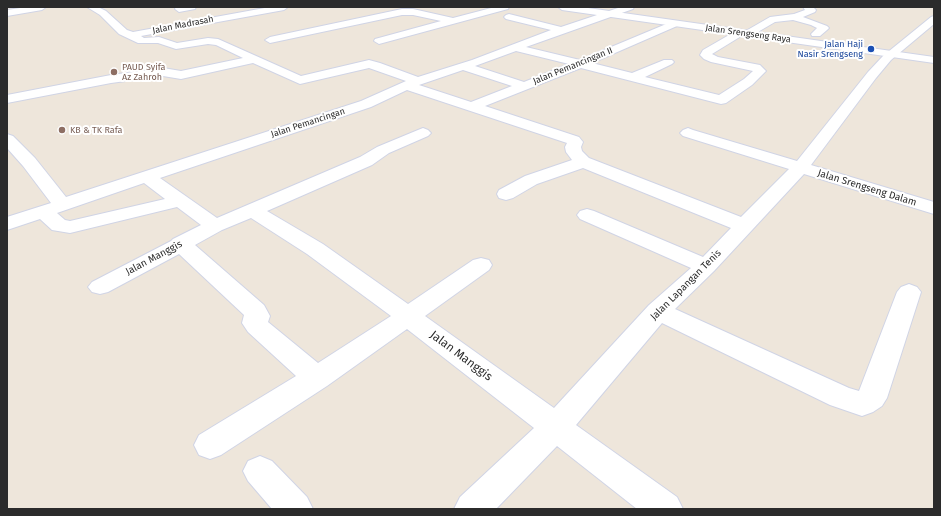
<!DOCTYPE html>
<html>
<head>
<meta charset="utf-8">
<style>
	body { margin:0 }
	#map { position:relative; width:941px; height:516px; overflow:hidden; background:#eee6db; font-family:"Fira Sans",sans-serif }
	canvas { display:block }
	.frame { position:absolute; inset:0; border:8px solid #2b2b2b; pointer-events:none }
</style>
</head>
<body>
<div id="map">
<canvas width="941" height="516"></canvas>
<div class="frame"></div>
</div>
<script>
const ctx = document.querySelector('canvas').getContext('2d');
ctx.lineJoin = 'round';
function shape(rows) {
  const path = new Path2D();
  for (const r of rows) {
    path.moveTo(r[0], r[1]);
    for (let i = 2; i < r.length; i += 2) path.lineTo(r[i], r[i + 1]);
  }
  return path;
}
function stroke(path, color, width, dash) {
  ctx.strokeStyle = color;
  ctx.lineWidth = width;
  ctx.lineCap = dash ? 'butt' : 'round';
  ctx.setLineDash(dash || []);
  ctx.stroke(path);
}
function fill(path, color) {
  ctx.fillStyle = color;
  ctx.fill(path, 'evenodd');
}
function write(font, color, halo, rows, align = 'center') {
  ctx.font = font + ' "Fira Sans",sans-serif';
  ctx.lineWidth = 4;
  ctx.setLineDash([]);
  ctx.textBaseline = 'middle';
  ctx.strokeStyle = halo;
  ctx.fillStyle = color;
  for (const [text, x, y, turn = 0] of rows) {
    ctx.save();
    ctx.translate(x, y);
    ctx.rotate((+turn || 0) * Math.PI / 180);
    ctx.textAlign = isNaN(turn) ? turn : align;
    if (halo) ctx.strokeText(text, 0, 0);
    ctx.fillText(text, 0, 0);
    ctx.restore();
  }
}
const street = shape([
	[87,7,98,7,106,11,127,30,133,32,270,7,288,7,284,10,141,36,144,38,159,37,177,43,208,38,218,39,301,76,369,60,380,63,418,77,472,60,551,30,506,19,504,17,506,15,509,14,561,27,621,7,634,7,633,9,526,47,580,60,671,22,677,22,679,24,677,26,592,63,632,73,664,60,672,60,674,62,672,64,645,77,719,95,744,79,753,71,711,62,704,59,700,55,703,50,736,31,744,32,770,17,794,14,805,10,803,7,813,7,816,10,815,12,803,17,827,26,829,28,827,30,820,36,812,36,811,34,817,28,811,25,793,20,775,22,751,36,743,35,712,54,718,57,760,65,766,71,752,85,726,103,721,104,581,68,485,106,579,137,583,142,581,147,582,151,589,158,741,217,789,169,683,136,680,133,683,130,688,128,693,130,797,161,868,72,883,56,931,17,934,16,934,24,891,60,876,78,811,165,934,202,934,214,804,174,714,271,675,309,849,388,859,391,897,292,901,287,909,284,917,287,921,292,887,398,882,406,873,412,862,416,830,405,662,323,576,425,677,497,683,509,637,509,557,446,496,509,454,509,460,497,534,428,407,329,327,386,221,455,210,459,199,455,194,445,199,435,296,376,248,332,242,323,244,315,179,254,108,292,100,294,92,292,88,287,92,282,171,241,173,239,201,225,177,207,70,233,52,230,40,219,7,230,7,217,51,203,23,166,7,148,7,134,13,136,35,158,66,197,361,101,406,81,369,68,300,84,253,63,181,79,163,76,111,83,7,103,7,95,111,75,163,68,181,71,243,58,216,45,208,44,176,49,158,43,138,43,119,34,100,15,87,7],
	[516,51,569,64,524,82,475,66,516,51],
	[463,70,512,86,471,102,419,85,463,70],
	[407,90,567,143,565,147,566,152,572,160,525,176,499,190,497,194,499,198,506,200,513,198,537,184,583,168,731,228,703,257,594,211,587,209,580,211,577,215,580,219,691,268,649,305,554,408,425,316,489,270,492,265,489,260,481,258,473,260,408,304,323,244,267,211,372,165,389,153,428,136,431,133,428,130,423,128,418,130,377,147,360,157,217,218,160,178,371,107,407,90],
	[144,183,165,199,70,221,65,220,57,213,144,183],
	[251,218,307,254,391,316,318,363,268,322,270,316,264,305,195,245,222,230,251,218],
	[176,7,196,7,195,9,179,12,175,9,176,7],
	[495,7,509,7,508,9,379,44,374,41,375,39,441,21,413,15,402,15,270,43,265,40,270,37,402,9,413,9,453,18,495,7],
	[260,456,272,461,307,497,313,509,272,509,248,481,243,471,248,461,260,456]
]);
const secondary = shape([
	[27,7,46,7,42,10,7,16,7,10,27,7],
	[558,7,581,7,934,57,934,63,562,10,558,7]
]);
stroke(street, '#d0d4e5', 2);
stroke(secondary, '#d0d4e5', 2);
fill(street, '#fff');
fill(secondary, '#fff');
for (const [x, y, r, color] of [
	[871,49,4,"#1a4fb4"],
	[114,72,4,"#8d6e63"],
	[62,130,4,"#8d6e63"]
]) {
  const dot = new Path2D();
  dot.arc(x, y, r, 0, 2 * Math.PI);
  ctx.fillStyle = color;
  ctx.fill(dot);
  stroke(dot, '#fff', 1.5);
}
write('9px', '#2b2b2b', '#fff', [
	["Jalan Madrasah",183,25,-11],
	["Jalan Srengseng Raya",748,34,8],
	["Jalan Pemancingan II",573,66,-22],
	["Jalan Pemancingan",308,123,-18]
]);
write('9px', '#164399', '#fff', [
	["Jalan Haji",863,44],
	["Nasir Srengseng",863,54]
], 'right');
write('9px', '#785e54', '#fff', [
	["PAUD Syifa",122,67],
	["Az Zahroh",122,77],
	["KB & TK Rafa",70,130]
], 'left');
write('10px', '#2b2b2b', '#fff', [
	["Jalan Srengseng Dalam",867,188,17],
	["Jalan Manggis",154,258,-28],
	["Jalan Lapangan Tenis",686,285,-45]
]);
write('12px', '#2b2b2b', '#fff', [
	["Jalan Manggis",461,356,37]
]);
</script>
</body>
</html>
